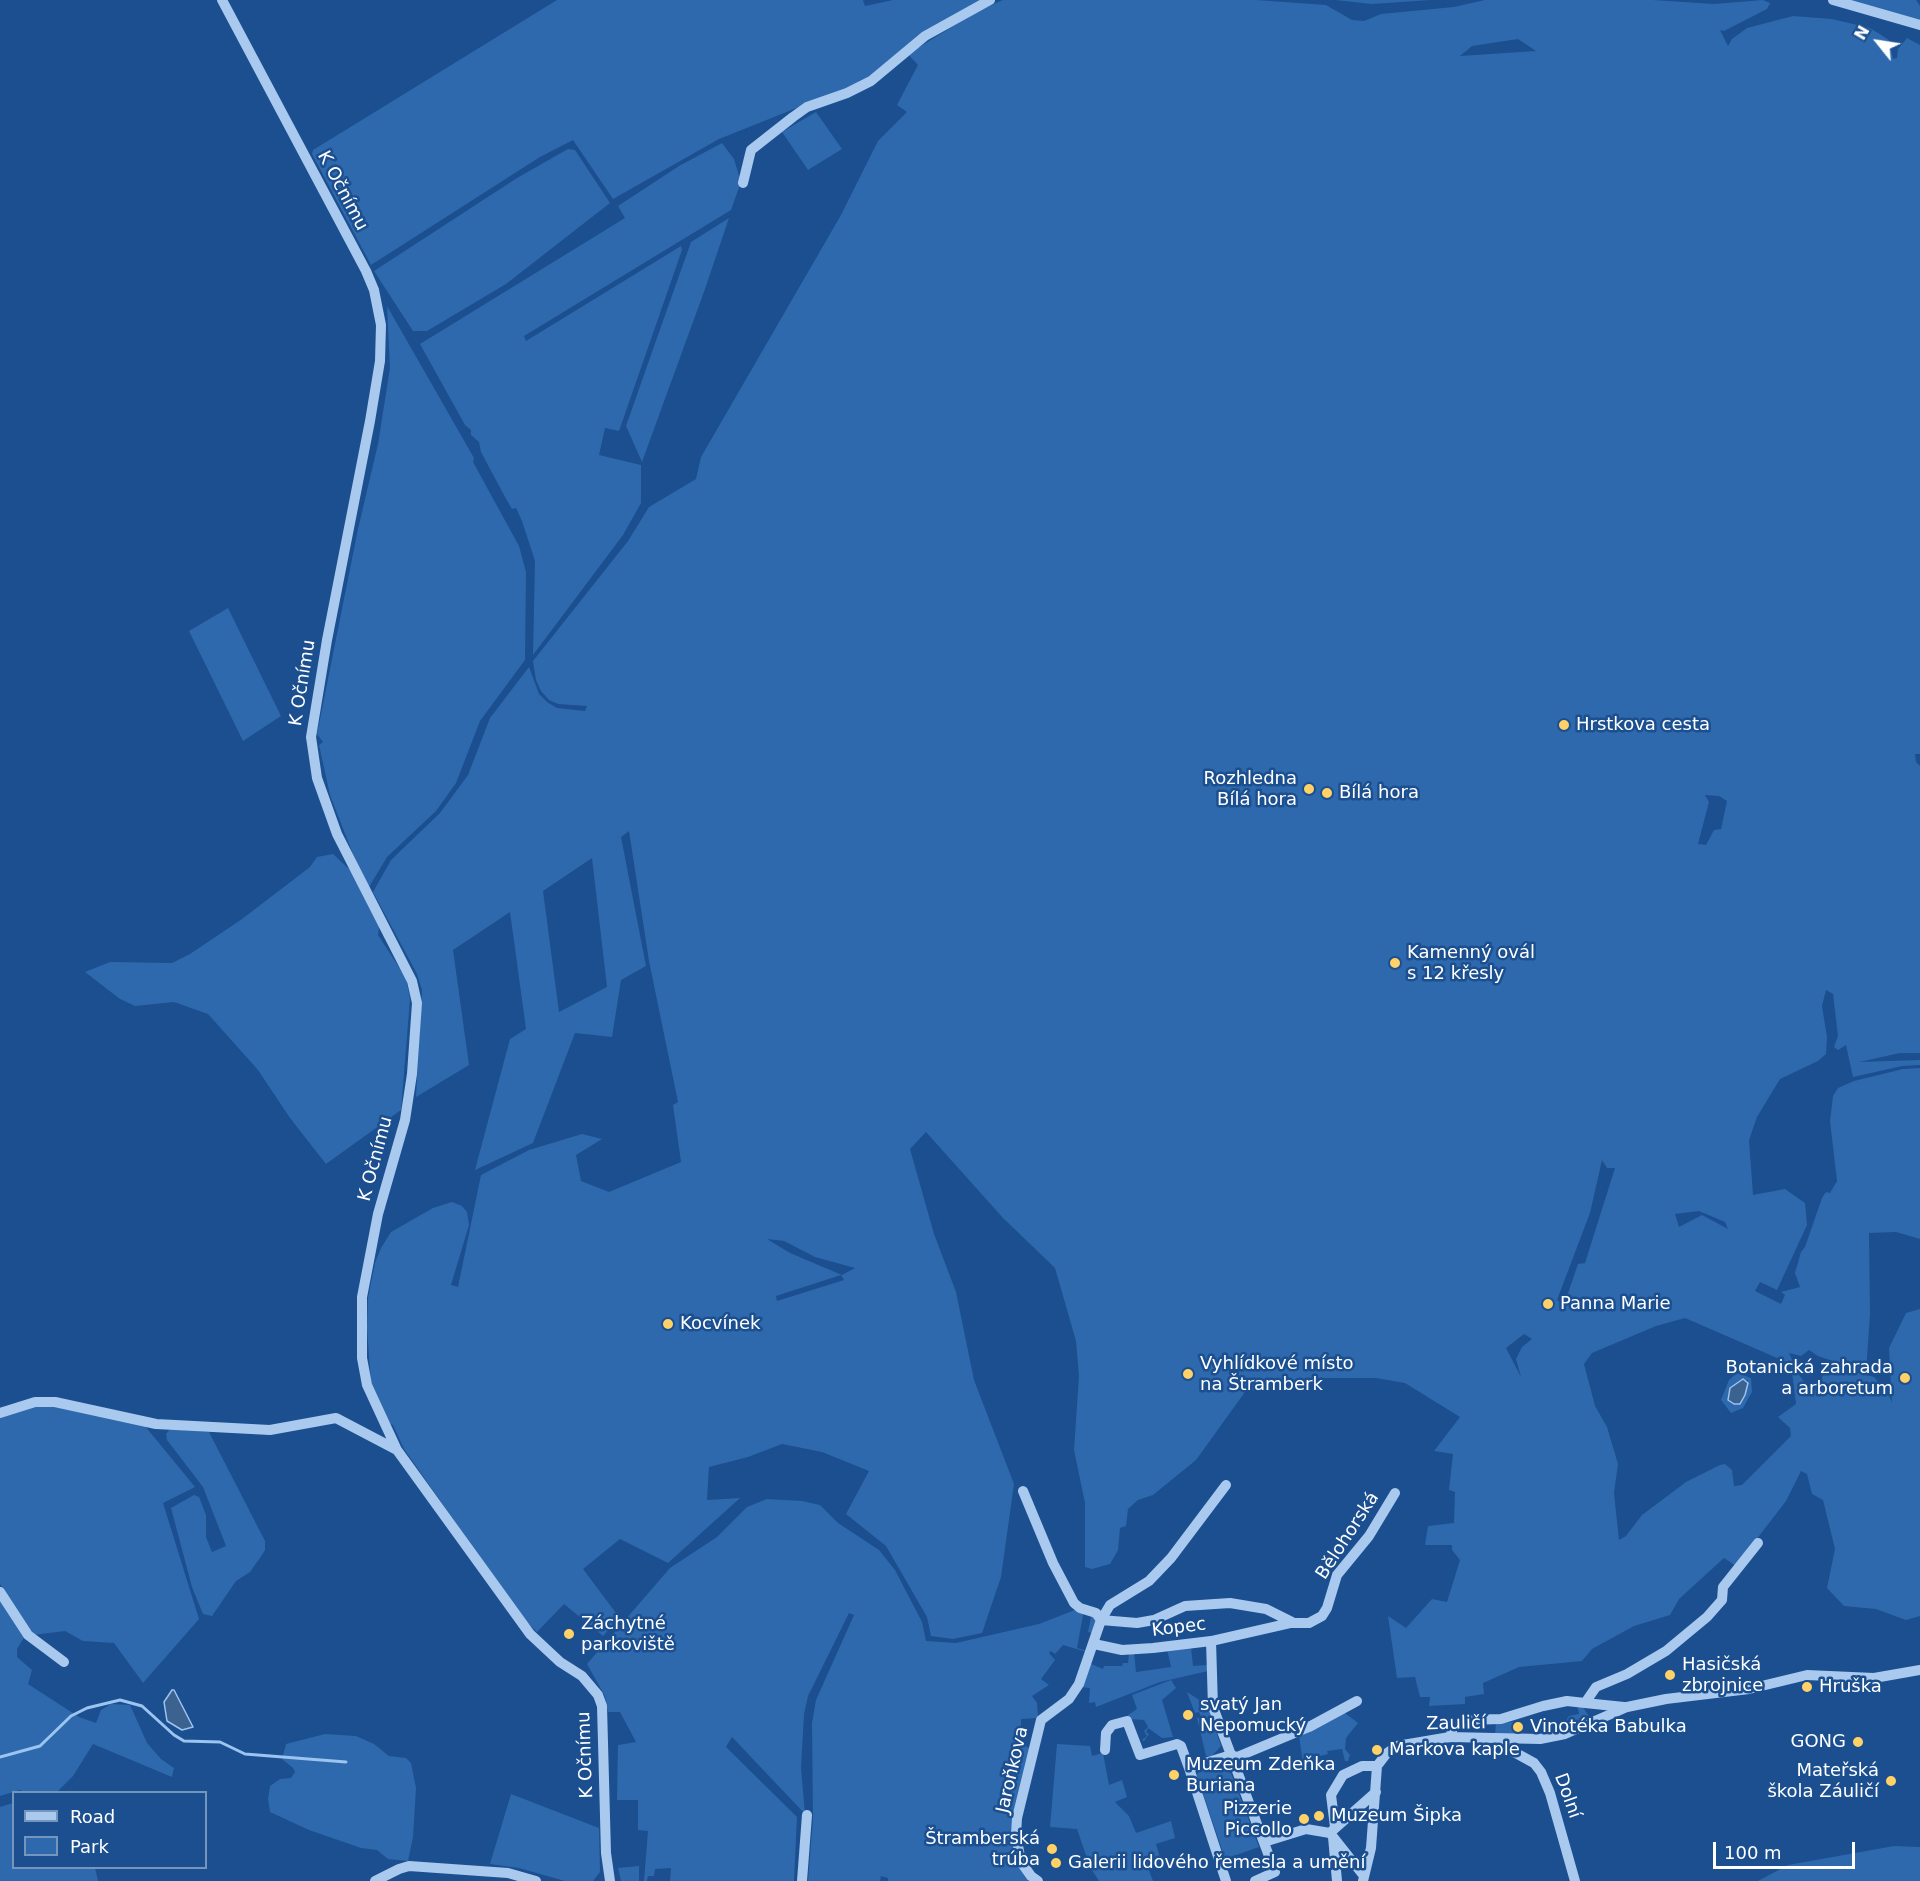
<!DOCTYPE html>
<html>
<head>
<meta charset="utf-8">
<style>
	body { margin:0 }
	#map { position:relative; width:1920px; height:1881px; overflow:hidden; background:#1b4f8f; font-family:"DejaVu Sans",sans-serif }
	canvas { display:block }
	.legend { position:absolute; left:12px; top:1791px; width:195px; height:78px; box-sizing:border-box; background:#1b4f8f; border:2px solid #7695bc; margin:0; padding:8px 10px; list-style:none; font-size:18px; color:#fff }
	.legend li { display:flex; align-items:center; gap:12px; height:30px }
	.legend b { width:30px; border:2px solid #7695bc }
	.north { position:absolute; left:1848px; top:12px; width:60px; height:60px; -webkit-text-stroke:4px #1b4f8f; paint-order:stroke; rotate:300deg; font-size:16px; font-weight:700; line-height:24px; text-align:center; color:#fff }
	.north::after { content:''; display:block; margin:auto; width:21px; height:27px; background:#fff; clip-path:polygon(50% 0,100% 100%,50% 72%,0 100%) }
	.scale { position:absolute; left:1713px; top:1842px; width:142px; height:27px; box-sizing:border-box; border:3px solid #fff; border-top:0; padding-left:8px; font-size:18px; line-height:21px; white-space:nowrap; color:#fff; -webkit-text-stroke:4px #1b4f8f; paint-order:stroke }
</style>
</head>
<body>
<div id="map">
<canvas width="1920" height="1881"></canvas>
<ul class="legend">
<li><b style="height:8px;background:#a9c9ee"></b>Road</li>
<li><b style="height:16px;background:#2e69ad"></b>Park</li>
</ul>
<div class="north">N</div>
<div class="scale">100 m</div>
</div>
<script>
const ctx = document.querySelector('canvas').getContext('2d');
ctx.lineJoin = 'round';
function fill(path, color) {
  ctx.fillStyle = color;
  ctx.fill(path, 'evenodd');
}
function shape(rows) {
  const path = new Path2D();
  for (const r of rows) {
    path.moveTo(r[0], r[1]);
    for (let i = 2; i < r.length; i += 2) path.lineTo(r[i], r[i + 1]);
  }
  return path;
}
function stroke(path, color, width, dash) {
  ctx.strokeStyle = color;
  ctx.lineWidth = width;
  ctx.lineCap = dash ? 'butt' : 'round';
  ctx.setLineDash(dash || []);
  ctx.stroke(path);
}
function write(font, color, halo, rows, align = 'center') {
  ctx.font = font + ' "DejaVu Sans",sans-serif';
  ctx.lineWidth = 5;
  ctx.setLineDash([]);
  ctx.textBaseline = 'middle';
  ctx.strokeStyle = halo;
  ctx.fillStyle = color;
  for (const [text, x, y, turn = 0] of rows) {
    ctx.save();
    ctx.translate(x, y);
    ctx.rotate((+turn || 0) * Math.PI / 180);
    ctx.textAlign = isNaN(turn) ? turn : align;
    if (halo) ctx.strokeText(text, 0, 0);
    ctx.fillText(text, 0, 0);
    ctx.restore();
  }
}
fill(shape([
	[557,0,863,0,865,6,893,0,983,0,864,81,719,139,613,199,573,140,540,157,371,265,312,154,313,150],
	[1003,0,1256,0,1326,5,1352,20,1364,21,1381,14,1454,7,1485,0,1653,0,1714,4,1763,0,1770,3,1767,9,1724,31,1720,30,1728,46,1732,39,1747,28,1793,16,1832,19,1870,28,1889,40,1893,59,1897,58,1898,49,1907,38,1920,45,1920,754,1915,754,1916,762,1920,766,1920,1053,1900,1053,1859,1062,1920,1060,1920,1065,1902,1066,1853,1077,1846,1045,1838,1050,1834,1047,1838,1036,1833,994,1826,990,1822,1006,1827,1037,1826,1054,1818,1061,1780,1079,1757,1117,1749,1140,1753,1195,1785,1189,1805,1203,1807,1225,1777,1290,1760,1282,1755,1291,1781,1304,1785,1295,1781,1292,1800,1287,1795,1273,1801,1252,1805,1247,1822,1198,1826,1192,1830,1193,1837,1181,1830,1121,1833,1096,1838,1088,1854,1081,1903,1069,1920,1068,1920,1239,1896,1232,1869,1233,1870,1314,1866,1372,1818,1356,1809,1350,1801,1356,1789,1353,1799,1375,1813,1393,1829,1365,1874,1377,1889,1395,1892,1403,1889,1348,1906,1313,1920,1309,1920,1616,1906,1620,1876,1609,1844,1606,1827,1588,1835,1549,1823,1500,1812,1494,1807,1474,1801,1471,1786,1501,1736,1566,1724,1558,1679,1599,1670,1615,1634,1626,1592,1649,1582,1661,1519,1667,1483,1683,1484,1694,1465,1697,1465,1704,1429,1706,1430,1697,1420,1697,1415,1677,1397,1678,1388,1616,1406,1628,1432,1599,1447,1602,1460,1560,1452,1550,1452,1545,1425,1545,1428,1526,1454,1523,1455,1492,1449,1490,1453,1454,1434,1451,1460,1417,1405,1383,1376,1378,1320,1378,1245,1392,1196,1460,1153,1495,1138,1500,1128,1509,1126,1526,1120,1528,1118,1550,1110,1564,1092,1569,1085,1567,1085,1503,1074,1450,1079,1376,1076,1341,1055,1268,1003,1218,926,1132,910,1149,934,1234,956,1292,974,1380,1014,1484,1001,1577,982,1633,953,1639,931,1636,927,1617,886,1546,846,1514,869,1471,822,1452,782,1444,748,1457,709,1467,707,1500,740,1498,668,1563,620,1539,583,1569,616,1613,613,1625,603,1636,564,1604,537,1632,526,1621,496,1580,404,1449,393,1425,389,1423,371,1383,367,1328,368,1298,375,1263,381,1248,391,1232,433,1208,452,1202,462,1206,467,1212,469,1225,451,1285,458,1287,481,1175,529,1150,582,1134,602,1139,576,1155,581,1181,609,1192,681,1162,673,1105,678,1102,649,961,629,831,621,837,646,966,621,980,612,1037,575,1033,533,1143,475,1170,510,1039,526,1029,510,912,453,950,469,1065,416,1097,422,990,417,974,373,892,391,860,440,813,468,775,490,718,529,667,539,694,547,702,557,708,585,711,587,706,558,704,549,700,541,691,536,680,533,661,628,541,649,507,696,479,701,457,841,215,878,141,907,112,897,105,918,65,908,54,978,11],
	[1518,39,1536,51,1460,56,1472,46],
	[1705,795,1719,796,1727,801,1721,829,1714,830,1706,845,1698,844,1709,802],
	[592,858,607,987,559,1012,543,891],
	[1602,1160,1607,1168,1615,1168,1585,1263,1578,1264,1564,1305,1557,1300,1590,1213],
	[1699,1211,1725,1222,1728,1229,1702,1215,1679,1227,1675,1214],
	[767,1239,784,1241,815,1257,855,1268,842,1275,790,1253],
	[841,1275,844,1280,777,1301,776,1296],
	[1685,1318,1791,1364,1796,1404,1778,1417,1790,1428,1791,1436,1742,1485,1734,1486,1732,1470,1725,1464,1720,1465,1686,1482,1642,1515,1626,1536,1619,1540,1614,1493,1618,1464,1607,1427,1595,1406,1584,1364,1592,1353,1656,1326],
	[1524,1334,1532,1339,1522,1347,1516,1359,1521,1377,1506,1348],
	[1335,0,1431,0,1372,4],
	[1847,0,1916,0,1920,6,1920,22],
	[816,112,842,149,808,170,782,132],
	[722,143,734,159,741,182,731,210,524,336,526,341,681,246,682,250,619,431,605,428,599,455,641,465,641,503,623,535,533,655,535,561,522,521,516,508,512,509,505,497,481,452,479,442,471,435,471,430,465,425,420,344,625,218,618,206,679,166],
	[568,149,575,150,610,203,506,284,427,331,413,331,374,271,517,178],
	[729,218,705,289,642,462,626,426,658,335,691,242],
	[387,306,474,458,473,462,519,546,526,572,525,660,480,721,456,783,436,811,387,857,369,887,356,862,330,795,319,745,323,742,317,734,358,529,378,444,390,368],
	[228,608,281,716,243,741,189,631],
	[333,854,350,870,379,927,378,935,406,978,410,999,401,1110,326,1164,290,1118,258,1070,208,1014,174,1002,135,1006,120,999,85,972,110,962,172,963,190,954,242,919,310,867,317,857],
	[1737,1373,1751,1378,1752,1392,1743,1408,1731,1413,1721,1400,1729,1380],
	[1748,1380,1745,1395,1740,1403,1737,1405,1728,1400,1730,1388],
	[50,1404,145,1426,195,1487,163,1503,199,1619,143,1683,114,1643,83,1641,65,1631,25,1636,17,1649,17,1657,32,1670,28,1684,79,1717,96,1723,101,1710,111,1704,130,1705,147,1743,161,1759,174,1768,172,1777,93,1744,73,1776,57,1792,24,1792,20,1790,0,1796,0,1591,3,1589,0,1584,0,1418,29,1406],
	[170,1429,209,1432,265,1541,265,1550,260,1558,250,1572,236,1581,212,1616,203,1614,192,1587,171,1508,194,1495,199,1497,206,1515,206,1537,212,1552,226,1546,203,1487,167,1440,166,1434],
	[767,1499,802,1501,820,1505,838,1523,879,1550,895,1570,922,1622,926,1641,956,1643,1039,1624,1080,1608,1084,1610,1077,1648,1087,1651,1092,1633,1088,1632,1092,1612,1099,1617,1090,1653,1063,1645,1055,1654,1051,1651,1049,1653,1055,1660,1041,1679,1049,1685,1032,1696,1037,1703,1038,1718,1021,1719,1021,1743,1032,1750,1013,1821,1029,1881,888,1881,888,1878,881,1876,880,1881,808,1881,813,1819,812,1723,816,1700,854,1615,849,1613,808,1696,804,1714,801,1768,805,1814,732,1737,726,1747,797,1817,794,1881,670,1881,671,1868,655,1869,654,1876,648,1876,647,1881,644,1881,648,1831,638,1830,638,1800,617,1800,618,1745,636,1742,620,1712,608,1712,605,1696,587,1664,670,1568,717,1537,747,1507],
	[1191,1647,1193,1666,1207,1665,1208,1671,1160,1682,1096,1707,1095,1702,1089,1703,1090,1688,1079,1687,1089,1663,1103,1669,1104,1666,1122,1666,1123,1663,1128,1663,1129,1653,1134,1652,1136,1672,1171,1667,1167,1649],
	[1171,1680,1176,1688,1162,1700,1173,1737,1162,1738,1148,1728,1146,1732,1149,1734,1144,1741,1142,1740,1147,1736,1144,1731,1148,1727,1144,1720,1128,1719,1128,1715,1137,1709,1132,1695],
	[1187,1692,1207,1705,1221,1746,1211,1757,1206,1756,1197,1718,1201,1717,1199,1712,1195,1713],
	[1577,1704,1583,1707,1590,1718,1569,1727,1567,1719,1569,1716,1579,1714],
	[1345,1713,1358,1723,1346,1738,1345,1749,1350,1755,1348,1761,1345,1761,1342,1749,1327,1751,1328,1754,1316,1757,1317,1771,1304,1772,1299,1735],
	[1513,1722,1514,1735,1495,1734,1496,1723],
	[325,1734,356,1736,374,1744,389,1756,406,1758,411,1763,416,1788,413,1837,408,1861,388,1859,377,1850,361,1848,309,1830,270,1812,268,1799,270,1786,280,1779,291,1778,295,1772,293,1768,282,1759,286,1744],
	[1057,1744,1090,1746,1092,1756,1103,1753,1109,1785,1122,1780,1127,1797,1115,1802,1129,1816,1136,1833,1171,1821,1175,1838,1156,1844,1161,1861,1147,1865,1153,1881,1099,1881,1090,1867,1077,1829,1050,1827],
	[1212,1766,1223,1767,1231,1773,1259,1847,1225,1859,1197,1775,1199,1770],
	[511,1794,599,1828,600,1872,593,1881,565,1881,519,1868,490,1864],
	[13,1803,14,1868,95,1868,98,1881,0,1881,0,1807],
	[1894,1846,1920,1847,1920,1881,1758,1881,1788,1865],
	[639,1866,639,1881,621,1881,618,1868]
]), '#2e69ad');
const water = shape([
	[1743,1379,1748,1383,1745,1395,1740,1404,1734,1404,1728,1400,1730,1388,1743,1379],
	[172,1690,174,1690,193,1727,182,1730,167,1721,164,1702,172,1690]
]);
fill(water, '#3c6290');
stroke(water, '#9cc4f0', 1.5);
stroke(shape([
	[0,1757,40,1746,71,1716,87,1708,120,1700,142,1706,174,1735,184,1741,220,1742,245,1754,346,1762]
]), '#9cc4f0', 3);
stroke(shape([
	[222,0,366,271,374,290,381,325,380,361,370,421,327,640,311,737,317,778,337,834,412,981,417,1003,412,1074,405,1120,378,1214,362,1297,362,1358,367,1385,397,1450,530,1634,560,1662,582,1676,598,1695,602,1706,606,1853,610,1881],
	[1833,0,1920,25],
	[743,183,751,150,793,117,807,107,847,93,871,81,925,36,990,0],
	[0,1413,35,1402,55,1402,156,1424,270,1430,336,1418,397,1450],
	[1226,1485,1171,1558,1149,1581,1110,1605,1101,1620,1137,1623,1154,1620,1185,1606,1230,1603,1266,1609,1292,1622],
	[1023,1491,1053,1563,1074,1603,1080,1608,1096,1613,1101,1620,1079,1684,1069,1699,1041,1720,1017,1818,1016,1835,1021,1862,1031,1876,1038,1881],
	[0,1592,28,1635,64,1662],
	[1211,1641,1213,1707,1275,1872,1255,1881],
	[1094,1644,1122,1650,1153,1648,1211,1641,1290,1623,1309,1623,1322,1616,1327,1608,1337,1575,1369,1536,1395,1493],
	[1585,1703,1624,1707],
	[1450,1737,1453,1728,1464,1720,1501,1719,1543,1706,1567,1701,1585,1703,1596,1687,1627,1674,1666,1651,1707,1617,1722,1600,1723,1587,1758,1543],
	[1502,1740,1503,1746,1534,1763,1541,1772,1550,1793,1575,1881],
	[1105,1750,1106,1733,1112,1725,1127,1721,1140,1755,1177,1744,1181,1746,1189,1768],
	[1335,1827,1331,1795,1343,1775,1362,1766,1377,1766],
	[1332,1831,1376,1792],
	[1330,1833,1364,1876],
	[1333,1837,1337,1881],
	[1264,1842,1306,1829,1330,1833],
	[375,1881,399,1869,409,1866,508,1873,536,1881],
	[802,1881,807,1815],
	[1226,1881,1189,1768,1231,1755,1237,1757,1309,1727,1357,1701],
	[1363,1881,1371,1848,1377,1766,1387,1753,1397,1746,1450,1737,1540,1739,1565,1734,1627,1707,1666,1699,1749,1689,1807,1675,1874,1678,1920,1670]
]), '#a9c9ee', 10);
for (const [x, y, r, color] of [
	[1564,725,6,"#ffd166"],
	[1309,789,6,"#ffd166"],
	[1327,793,6,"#ffd166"],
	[1395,963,6,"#ffd166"],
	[1548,1304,6,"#ffd166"],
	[668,1324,6,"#ffd166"],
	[1188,1374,6,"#ffd166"],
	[1905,1378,6,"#ffd166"],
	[569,1634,6,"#ffd166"],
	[1670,1675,6,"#ffd166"],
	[1807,1687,6,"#ffd166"],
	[1188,1715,6,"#ffd166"],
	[1518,1727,6,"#ffd166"],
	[1858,1742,6,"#ffd166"],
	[1377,1750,6,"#ffd166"],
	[1174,1775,6,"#ffd166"],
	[1891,1781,6,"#ffd166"],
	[1319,1816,6,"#ffd166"],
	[1304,1819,6,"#ffd166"],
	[1052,1849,6,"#ffd166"],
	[1056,1863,6,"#ffd166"]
]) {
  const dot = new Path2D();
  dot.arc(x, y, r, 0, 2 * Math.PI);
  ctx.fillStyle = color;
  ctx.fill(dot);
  stroke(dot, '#1b4f8f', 2);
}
write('18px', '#fff', '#1b4f8f', [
	["K Očnímu",342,191,62],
	["K Očnímu",303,683,-81],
	["K Očnímu",376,1159,-75],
	["Bělohorská",1348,1536,-57],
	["Kopec",1179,1628,-7],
	["Zauličí",1456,1724,-1],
	["K Očnímu",586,1755,-92],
	["Jaroňkova",1013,1770,-77],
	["Dolní",1567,1796,70]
]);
write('18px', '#fff', '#1b4f8f', [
	["Hrstkova cesta",1576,725],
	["Rozhledna",1297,779,"right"],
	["Bílá hora",1297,800,"right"],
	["Bílá hora",1339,793],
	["Kamenný ovál",1407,953],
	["s 12 křesly",1407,974],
	["Panna Marie",1560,1304],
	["Kocvínek",680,1324],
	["Vyhlídkové místo",1200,1364],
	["na Štramberk",1200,1385],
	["Botanická zahrada",1893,1368,"right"],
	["a arboretum",1893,1389,"right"],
	["Záchytné",581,1624],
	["parkoviště",581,1645],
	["Hasičská",1682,1665],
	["zbrojnice",1682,1686],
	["Hruška",1819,1687],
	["svatý Jan",1200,1705],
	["Nepomucký",1200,1726],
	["Vinotéka Babulka",1530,1727],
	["GONG",1846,1742,"right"],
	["Markova kaple",1389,1750],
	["Muzeum Zdeňka",1186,1765],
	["Buriana",1186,1786],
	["Mateřská",1879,1771,"right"],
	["škola Záuličí",1879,1792,"right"],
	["Pizzerie",1292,1809,"right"],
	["Piccollo",1292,1830,"right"],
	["Muzeum Šipka",1331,1816],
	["Štramberská",1040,1839,"right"],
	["trúba",1040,1860,"right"],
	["Galerii lidového řemesla a umění",1068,1863]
], 'left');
</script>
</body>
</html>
